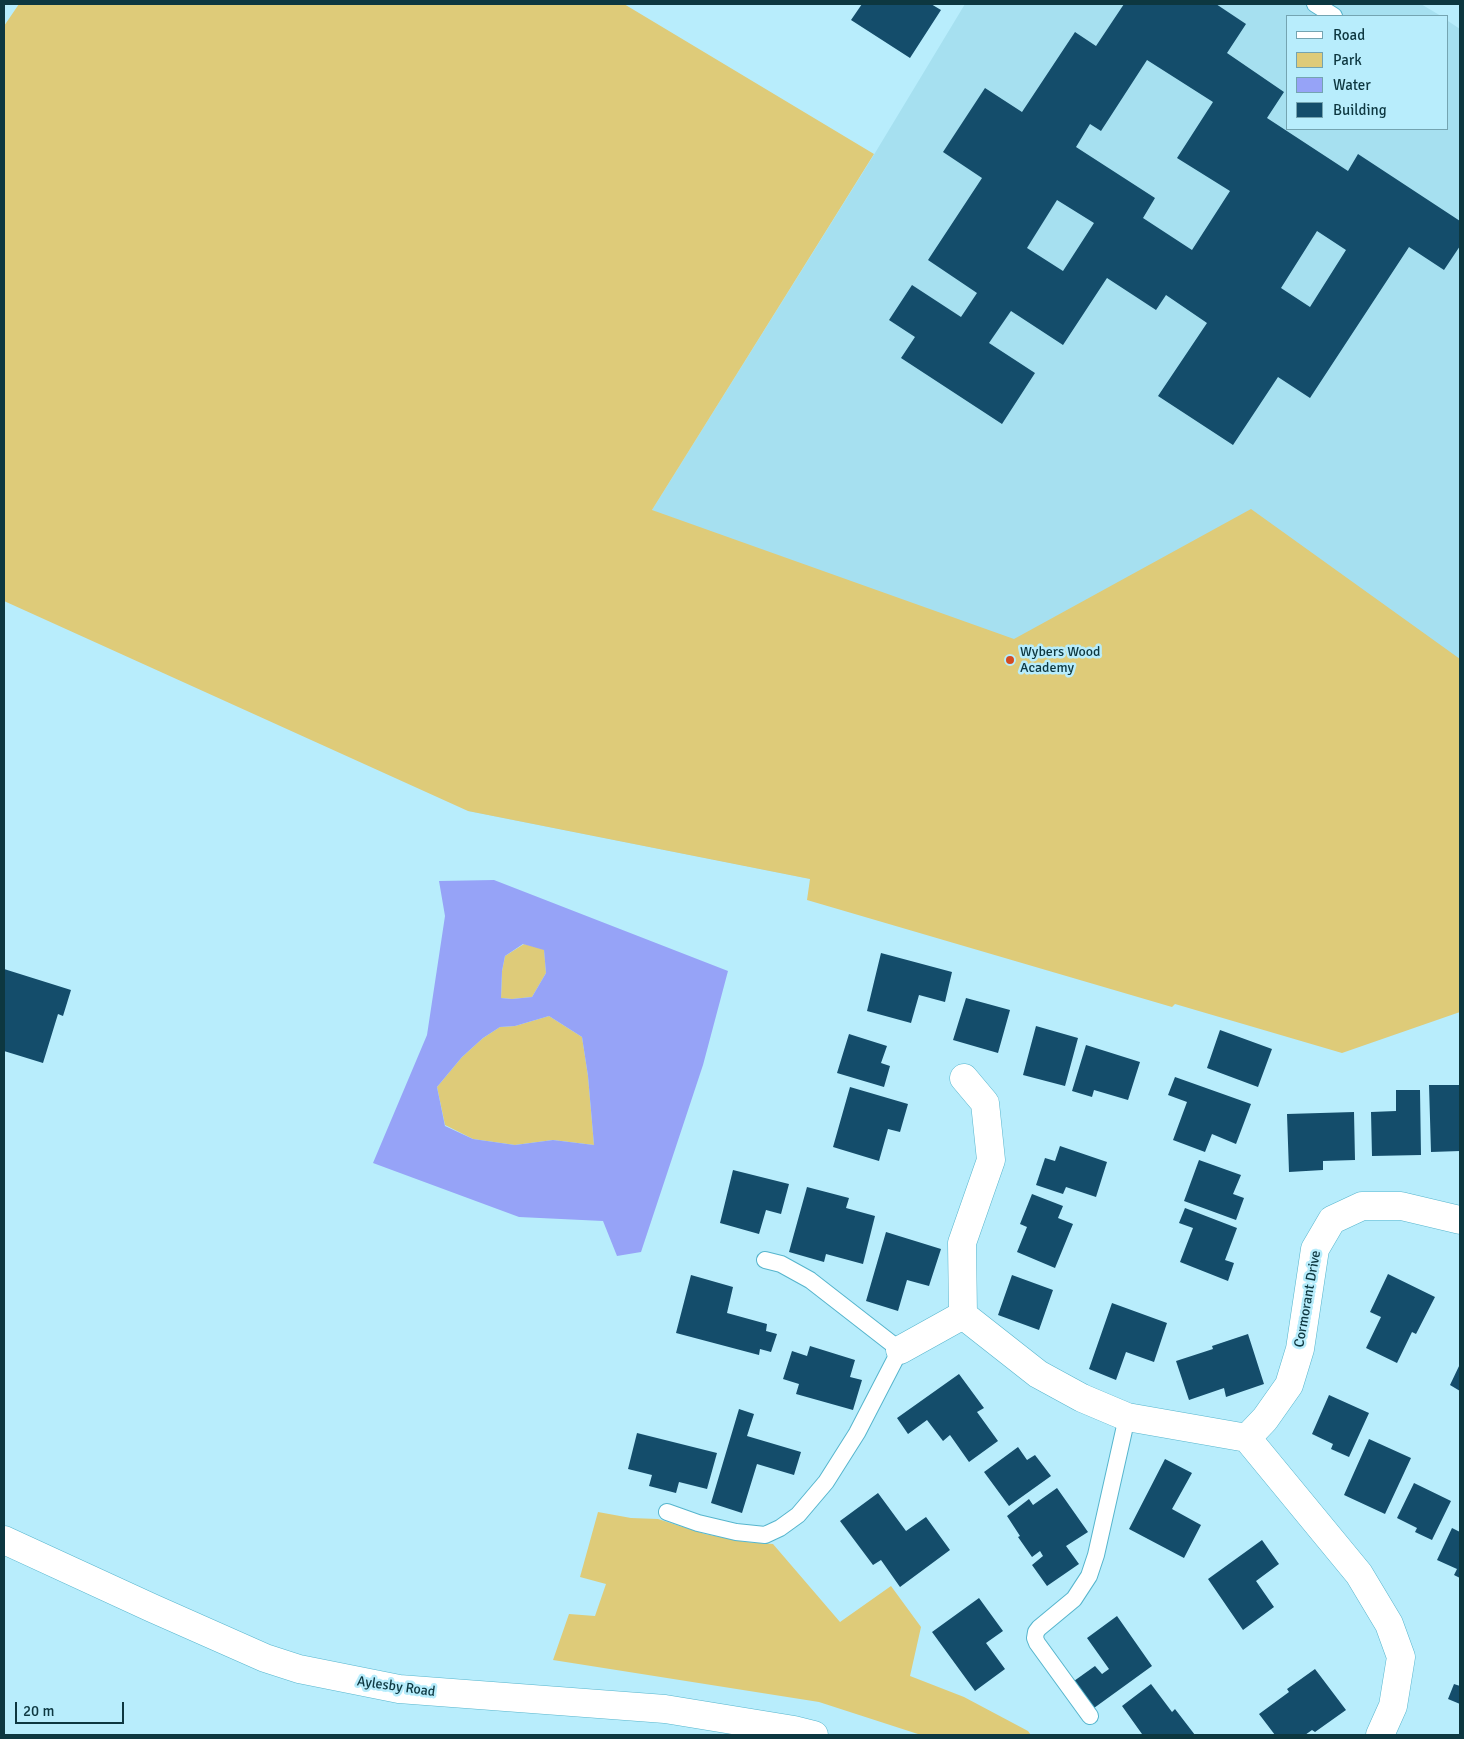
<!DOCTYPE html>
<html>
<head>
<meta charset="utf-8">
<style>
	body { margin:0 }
	#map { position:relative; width:1464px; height:1739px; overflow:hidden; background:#b8edfc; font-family:Signika,sans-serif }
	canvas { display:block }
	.frame { position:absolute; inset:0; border:5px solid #0d3740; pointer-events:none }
	.legend { position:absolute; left:1286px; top:15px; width:162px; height:115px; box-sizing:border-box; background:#b8edfc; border:1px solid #74a4b1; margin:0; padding:6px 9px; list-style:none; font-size:15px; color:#0d3740 }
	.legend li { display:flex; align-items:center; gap:10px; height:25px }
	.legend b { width:25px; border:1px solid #74a4b1 }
	.scale { position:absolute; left:15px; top:1702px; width:109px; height:22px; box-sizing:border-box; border:2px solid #0d3740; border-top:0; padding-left:6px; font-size:15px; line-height:18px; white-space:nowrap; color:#0d3740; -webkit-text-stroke:4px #b8edfc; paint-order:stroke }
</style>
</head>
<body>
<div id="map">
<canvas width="1464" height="1739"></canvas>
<div class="frame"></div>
<ul class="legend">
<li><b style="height:6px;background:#fff"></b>Road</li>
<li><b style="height:14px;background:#decb79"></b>Park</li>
<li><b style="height:14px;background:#96a3f7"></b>Water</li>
<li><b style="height:14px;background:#144d6b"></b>Building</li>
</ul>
<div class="scale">20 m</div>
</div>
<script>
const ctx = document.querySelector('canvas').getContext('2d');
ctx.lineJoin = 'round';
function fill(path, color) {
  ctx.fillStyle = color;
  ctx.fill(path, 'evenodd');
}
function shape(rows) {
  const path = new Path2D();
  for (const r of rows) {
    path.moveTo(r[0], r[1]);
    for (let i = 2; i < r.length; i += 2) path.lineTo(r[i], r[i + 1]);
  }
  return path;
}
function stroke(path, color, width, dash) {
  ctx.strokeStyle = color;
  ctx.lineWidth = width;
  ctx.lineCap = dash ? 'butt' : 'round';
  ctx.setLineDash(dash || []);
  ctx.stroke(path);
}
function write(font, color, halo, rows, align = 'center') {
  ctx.font = font + ' Signika,sans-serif';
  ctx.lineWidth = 5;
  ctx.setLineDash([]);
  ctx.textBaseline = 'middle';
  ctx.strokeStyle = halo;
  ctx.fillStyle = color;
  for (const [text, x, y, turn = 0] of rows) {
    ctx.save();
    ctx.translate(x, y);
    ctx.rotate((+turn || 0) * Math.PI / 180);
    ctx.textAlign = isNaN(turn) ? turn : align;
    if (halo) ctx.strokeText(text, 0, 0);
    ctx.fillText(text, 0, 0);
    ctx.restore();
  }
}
fill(shape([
	[965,4,1421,4,1441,16,1288,16,1288,129,1448,129,1448,21,1460,29,1460,978,811,879,468,811,652,510,875,153]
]), '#a6e0f0');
fill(shape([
	[19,4,624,4,874,154,652,510,1014,639,1251,509,1460,659,1460,1012,1342,1053,1175,1004,1172,1007,807,900,810,879,468,811,4,601,4,26],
	[524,944,544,949,546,973,532,997,512,999,501,998,502,971,505,956],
	[549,1016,582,1037,588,1076,594,1145,553,1140,515,1145,473,1139,445,1125,437,1087,462,1057,483,1038,500,1027,515,1026],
	[598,1512,631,1518,658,1519,705,1534,746,1542,773,1544,840,1622,891,1586,921,1627,910,1676,964,1697,1028,1731,1031,1735,921,1735,819,1702,553,1660,569,1614,595,1616,606,1584,580,1577]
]), '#decb79');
fill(shape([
	[494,880,728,971,703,1065,641,1252,617,1256,603,1221,519,1217,373,1163,427,1035,445,916,439,881],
	[523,944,544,950,546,973,532,997,512,999,501,998,502,971,505,956],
	[549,1016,582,1037,588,1076,594,1145,553,1140,515,1145,473,1139,445,1126,437,1087,462,1057,483,1038,500,1027,515,1026]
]), '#96a3f7');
fill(shape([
	[862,4,931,4,941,10,910,58,851,20],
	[1124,4,1216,4,1246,24,1227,53,1284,92,1267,118,1348,171,1358,154,1460,221,1460,246,1444,270,1409,247,1310,398,1278,377,1233,445,1158,396,1207,323,1166,295,1156,310,1107,278,1063,345,1011,311,989,343,1035,373,1002,424,901,358,915,337,889,320,912,285,961,317,977,293,928,260,982,178,943,152,985,88,1022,112,1075,32,1096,46],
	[1147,60,1213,102,1177,158,1230,191,1192,250,1143,218,1155,198,1076,147,1090,124,1101,131],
	[1057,200,1094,223,1063,271,1027,248],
	[1317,231,1346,250,1310,307,1281,288],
	[881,953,952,972,945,1002,919,995,911,1023,867,1011],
	[4,969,71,990,63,1016,58,1014,43,1063,4,1051],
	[966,998,1010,1010,998,1053,953,1040],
	[1036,1026,1078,1038,1065,1086,1023,1075],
	[1220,1030,1272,1049,1258,1087,1207,1068],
	[849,1034,887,1046,881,1063,890,1066,884,1087,837,1073],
	[1086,1045,1140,1062,1128,1100,1094,1090,1092,1097,1072,1091],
	[1175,1077,1251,1104,1236,1144,1212,1134,1205,1152,1173,1140,1187,1102,1168,1095],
	[1429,1085,1460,1085,1460,1151,1431,1152],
	[850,1087,908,1104,900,1132,888,1129,879,1161,833,1147],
	[1396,1090,1420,1090,1421,1155,1372,1156,1371,1112,1396,1111],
	[1354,1112,1355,1160,1323,1161,1323,1170,1289,1172,1287,1114],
	[1060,1146,1107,1162,1096,1197,1066,1187,1063,1194,1036,1185,1045,1158,1055,1161],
	[1199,1160,1241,1175,1233,1194,1244,1198,1236,1220,1184,1201],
	[733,1170,789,1184,781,1214,766,1210,759,1234,720,1223],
	[807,1187,849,1198,846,1208,875,1216,863,1264,826,1254,824,1262,789,1252],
	[1032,1194,1063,1206,1058,1218,1073,1224,1055,1268,1017,1252,1027,1227,1020,1224],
	[1185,1208,1237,1228,1225,1260,1234,1263,1228,1281,1180,1262,1193,1228,1179,1223],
	[886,1232,941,1249,929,1286,907,1280,898,1311,866,1301],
	[1388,1274,1435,1297,1416,1334,1412,1332,1397,1363,1366,1348,1381,1317,1370,1312],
	[691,1275,733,1287,727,1313,767,1324,766,1331,777,1334,771,1352,760,1349,759,1355,676,1333],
	[1012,1275,1053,1290,1039,1330,998,1315],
	[1112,1303,1167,1323,1154,1362,1126,1352,1116,1380,1089,1369],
	[1248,1334,1264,1384,1226,1397,1224,1388,1189,1400,1176,1361,1213,1349,1212,1346],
	[810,1346,855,1360,850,1377,862,1380,853,1410,796,1394,799,1384,783,1379,792,1351,807,1356],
	[1460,1364,1460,1391,1450,1385],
	[959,1374,984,1408,977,1412,998,1441,969,1462,950,1435,943,1441,927,1420,908,1434,897,1418],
	[1329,1395,1369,1413,1349,1457,1331,1449,1333,1444,1312,1434],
	[739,1409,754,1414,747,1436,801,1452,794,1475,757,1464,742,1513,711,1503],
	[637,1433,717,1453,707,1489,679,1482,676,1493,649,1486,652,1475,628,1469],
	[1369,1439,1411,1458,1385,1514,1344,1495],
	[1018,1447,1027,1460,1035,1455,1051,1476,1009,1506,984,1472],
	[1165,1459,1192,1473,1172,1509,1201,1525,1184,1558,1129,1529],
	[1414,1483,1451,1501,1432,1540,1415,1532,1417,1528,1397,1518],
	[1057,1488,1088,1532,1066,1546,1079,1564,1047,1586,1032,1565,1043,1556,1040,1551,1032,1557,1018,1537,1020,1536,1007,1516,1029,1499,1033,1505],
	[878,1493,906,1531,926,1517,950,1550,900,1587,881,1560,873,1565,840,1521],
	[1452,1528,1460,1532,1460,1578,1454,1575,1457,1569,1437,1560],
	[1262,1540,1279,1564,1256,1581,1274,1607,1243,1630,1208,1579],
	[979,1598,1003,1631,986,1643,1005,1669,975,1691,932,1632],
	[1117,1616,1152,1666,1094,1708,1074,1681,1095,1666,1102,1674,1109,1669,1087,1638],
	[1315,1669,1346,1710,1315,1732,1312,1730,1305,1735,1275,1735,1259,1714,1289,1692,1287,1689],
	[1151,1684,1172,1712,1175,1709,1195,1735,1140,1735,1142,1734,1122,1706],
	[1454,1684,1460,1686,1460,1704,1448,1699]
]), '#144d6b');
const service = shape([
	[1315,4,1334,16],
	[667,1512,698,1523,736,1532,765,1535,780,1528,798,1515,826,1482,857,1433,900,1350,810,1280,781,1264,765,1260],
	[1090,1716,1037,1643,1035,1638,1036,1632,1039,1628,1074,1599,1089,1576,1096,1555,1127,1417]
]);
const minor = shape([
	[964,1078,985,1103,991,1160,962,1243,963,1315,1038,1374,1082,1398,1127,1417,1247,1438,1359,1574,1389,1624,1401,1657,1393,1706,1380,1735],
	[900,1350,963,1315],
	[1247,1438,1265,1419,1289,1385,1300,1349,1315,1249,1332,1220,1362,1206,1401,1206,1460,1220]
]);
const tertiary = shape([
	[4,1540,152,1608,265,1658,299,1669,399,1689,665,1709,794,1730,814,1735]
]);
stroke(service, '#56b5cd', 18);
stroke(minor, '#56b5cd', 29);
stroke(tertiary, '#56b5cd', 29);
stroke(service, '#fff', 16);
stroke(minor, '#fff', 28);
stroke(tertiary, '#fff', 28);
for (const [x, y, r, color] of [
	[1010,660,5,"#d44b22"]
]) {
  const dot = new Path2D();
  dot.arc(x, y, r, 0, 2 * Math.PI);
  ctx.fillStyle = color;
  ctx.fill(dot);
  stroke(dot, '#b8edfc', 2);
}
write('14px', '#0d3740', '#b8edfc', [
	["Wybers Wood",1020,652],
	["Academy",1020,668]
], 'left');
write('14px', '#0d3740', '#b8edfc', [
	["Cormorant Drive",1308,1299,-80],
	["Aylesby Road",396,1687,8]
]);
</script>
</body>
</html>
